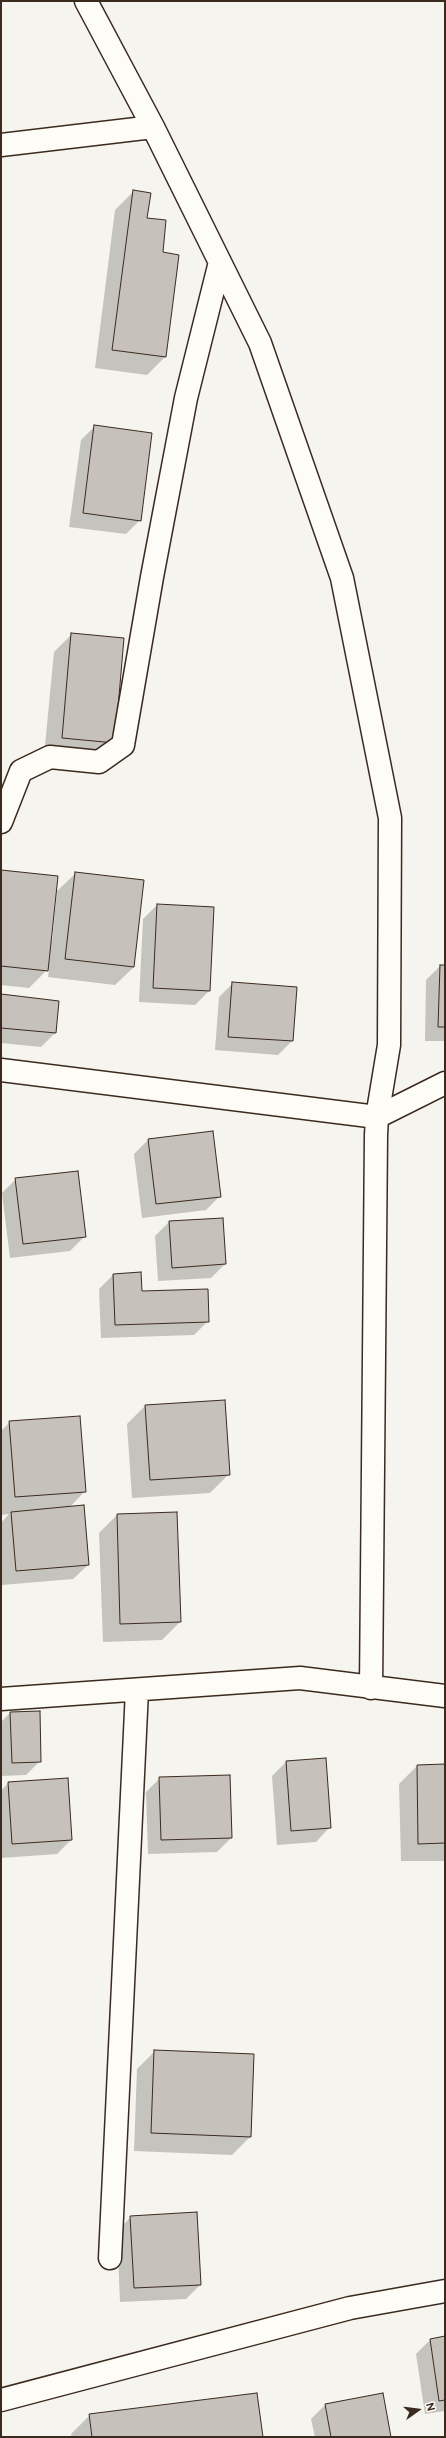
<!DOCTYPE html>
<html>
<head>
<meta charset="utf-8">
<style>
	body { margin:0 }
	#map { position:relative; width:446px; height:2438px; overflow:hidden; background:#f5f4ee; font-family:"Balsamiq Sans",sans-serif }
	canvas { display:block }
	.frame { position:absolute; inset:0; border:2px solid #3b2a1e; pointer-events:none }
	.north { position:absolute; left:398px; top:2390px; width:40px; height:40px; -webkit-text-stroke:3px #fdfcf7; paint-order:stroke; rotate:76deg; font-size:11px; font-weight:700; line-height:16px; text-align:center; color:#3b2a1e }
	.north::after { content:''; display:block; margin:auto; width:14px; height:18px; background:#3b2a1e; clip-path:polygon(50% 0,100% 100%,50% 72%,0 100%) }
</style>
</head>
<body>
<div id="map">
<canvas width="446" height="2438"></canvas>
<div class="frame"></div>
<div class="north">N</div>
</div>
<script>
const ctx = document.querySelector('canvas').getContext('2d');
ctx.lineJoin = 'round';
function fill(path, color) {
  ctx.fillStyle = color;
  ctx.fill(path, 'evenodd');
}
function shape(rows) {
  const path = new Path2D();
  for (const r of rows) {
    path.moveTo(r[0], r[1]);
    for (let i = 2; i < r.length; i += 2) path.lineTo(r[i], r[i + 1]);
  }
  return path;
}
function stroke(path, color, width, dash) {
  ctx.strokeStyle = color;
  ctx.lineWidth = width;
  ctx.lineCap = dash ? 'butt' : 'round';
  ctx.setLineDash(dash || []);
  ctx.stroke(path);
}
fill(shape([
	[133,192,162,253,165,357,147,375,95,368,115,210],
	[95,426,140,520,126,534,69,527,81,440],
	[72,634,114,742,96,760,44,756,54,652],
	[1,871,52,942,57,891,76,873,134,967,115,985,48,977,49,968,29,988,1,985],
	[157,905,209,991,195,1005,139,1002,143,919],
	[440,966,445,966,445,1041,425,1041,426,980],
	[233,983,292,1041,278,1055,215,1050,219,997],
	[1,995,58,1002,55,1033,41,1047,1,1043],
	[148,1140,220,1196,206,1210,142,1218,134,1154],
	[16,1179,84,1237,70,1251,10,1258,2,1193],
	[169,1222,225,1264,211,1278,158,1281,155,1236],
	[113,1275,141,1292,208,1321,194,1335,101,1338,99,1289],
	[224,1401,229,1474,210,1493,132,1498,127,1424,145,1406],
	[10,1422,85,1491,69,1508,88,1565,73,1579,2,1585,1,1523,9,1514,1,1515,1,1431],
	[176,1513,180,1622,162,1640,103,1642,99,1533,117,1515],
	[39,1712,40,1761,26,1775,1,1776,1,1722,10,1713],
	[286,1762,330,1827,316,1842,277,1845,272,1776],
	[445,1765,445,1861,401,1861,399,1784,417,1766],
	[160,1778,231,1838,217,1852,148,1854,146,1792],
	[67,1779,71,1840,57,1854,1,1858,1,1791,8,1783],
	[155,2051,253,2055,250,2137,232,2155,134,2151,137,2069],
	[131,2217,200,2285,186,2299,120,2302,117,2231],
	[445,2337,445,2411,425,2414,416,2354,430,2340],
	[325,2405,390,2437,315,2437,311,2419],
	[90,2415,262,2437,72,2437,71,2434]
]), '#0003');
const building = shape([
	[133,190,151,193,147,218,166,220,163,252,179,255,166,357,112,350,133,190],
	[94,425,152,433,141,521,83,513,94,425],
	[71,633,124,638,115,743,62,738,71,633],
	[1,870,58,876,48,971,1,966,1,870],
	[75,872,144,880,134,967,65,959,75,872],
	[157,904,214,907,210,991,153,988,157,904],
	[440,965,445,965,445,1027,438,1027,440,965],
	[232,982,297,987,293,1041,228,1037,232,982],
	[1,994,59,1001,56,1033,1,1028,1,994],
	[213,1131,221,1197,156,1204,148,1139,213,1131],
	[78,1171,86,1237,23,1244,15,1178,78,1171],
	[223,1218,226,1264,172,1268,169,1221,223,1218],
	[141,1272,142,1291,208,1289,209,1322,115,1325,113,1274,141,1272],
	[225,1400,230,1475,150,1480,145,1405,225,1400],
	[80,1416,86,1492,15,1497,9,1421,80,1416],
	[84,1505,89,1565,16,1571,11,1512,84,1505],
	[177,1512,181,1622,120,1624,117,1514,177,1512],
	[40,1711,41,1762,12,1763,10,1712,40,1711],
	[326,1758,331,1828,291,1831,286,1761,326,1758],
	[445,1764,445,1843,418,1844,417,1765,445,1764],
	[230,1775,232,1838,161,1840,159,1777,230,1775],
	[68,1778,72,1840,12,1844,8,1782,68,1778],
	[154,2050,254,2054,251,2137,151,2133,154,2050],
	[197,2212,201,2285,134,2288,130,2216,197,2212],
	[445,2336,445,2400,439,2401,430,2339,445,2336],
	[257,2393,263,2437,92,2437,89,2414,257,2393],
	[383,2393,391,2437,331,2437,325,2404,383,2393]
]);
fill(building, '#c7c1bb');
stroke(building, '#3b2a1e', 1);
const minor = shape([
	[86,1,153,127,260,343,342,578,390,818,389,1045,377,1117,376,1135,371,1688],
	[1,145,153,127],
	[1,822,21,771,50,757,99,762,123,745,152,577,186,398,220,262],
	[1,1070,377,1117,445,1083],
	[1,1699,300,1678,445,1696],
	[110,2258,137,1690],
	[1,2400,350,2308,445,2291]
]);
stroke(minor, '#3b2a1e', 25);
stroke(minor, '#fdfcf7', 22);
</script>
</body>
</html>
